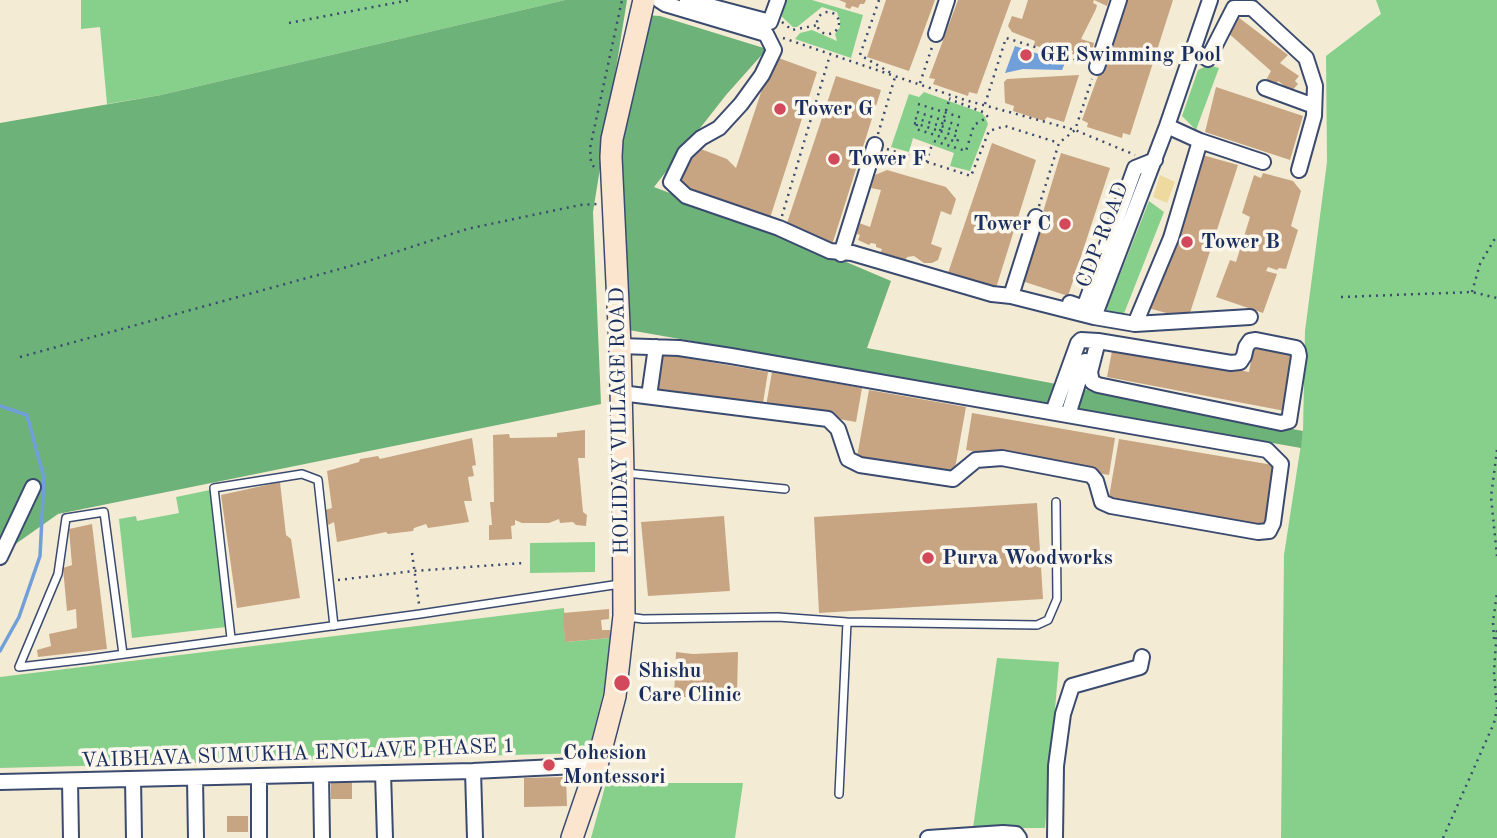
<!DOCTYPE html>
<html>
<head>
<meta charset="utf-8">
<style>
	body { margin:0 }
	canvas { display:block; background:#f3ebd4 }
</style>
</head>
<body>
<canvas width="1497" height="838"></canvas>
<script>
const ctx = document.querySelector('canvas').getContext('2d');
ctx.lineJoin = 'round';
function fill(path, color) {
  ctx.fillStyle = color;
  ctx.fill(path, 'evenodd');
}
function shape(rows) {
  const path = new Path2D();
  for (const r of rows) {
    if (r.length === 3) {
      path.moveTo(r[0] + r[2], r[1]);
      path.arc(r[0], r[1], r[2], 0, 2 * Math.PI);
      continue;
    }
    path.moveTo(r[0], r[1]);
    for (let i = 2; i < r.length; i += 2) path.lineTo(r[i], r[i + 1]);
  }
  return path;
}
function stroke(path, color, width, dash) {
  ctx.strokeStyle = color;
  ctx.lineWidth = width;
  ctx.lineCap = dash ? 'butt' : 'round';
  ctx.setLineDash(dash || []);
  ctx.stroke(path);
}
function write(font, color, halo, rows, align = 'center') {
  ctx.font = font + ' "Old Standard TT",serif';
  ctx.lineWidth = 7;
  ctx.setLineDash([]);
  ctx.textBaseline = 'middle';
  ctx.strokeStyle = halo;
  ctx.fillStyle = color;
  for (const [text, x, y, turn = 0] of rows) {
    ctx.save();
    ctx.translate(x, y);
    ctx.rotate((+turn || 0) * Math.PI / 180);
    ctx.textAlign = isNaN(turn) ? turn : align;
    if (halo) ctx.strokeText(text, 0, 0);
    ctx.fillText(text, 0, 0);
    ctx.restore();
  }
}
fill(shape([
	[81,0,565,0,161,95,107,104,100,27,81,29],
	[781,0,812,0,863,15,851,58,795,39,800,33,812,30,837,41,835,34,840,27,840,21,837,12,822,7,797,27,793,27,779,14],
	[1376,0,1497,0,1497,838,1281,838,1284,555,1303,431,1305,331,1327,162,1326,56,1381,14],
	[1208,65,1219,68,1196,130,1182,116,1198,70],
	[924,92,982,113,985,117,988,124,970,171,950,166,954,153,913,138,909,152,891,147,909,94,919,97],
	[1149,201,1164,212,1123,316,1106,310],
	[210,490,226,627,132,638,119,519,136,516,137,521,179,513,176,497],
	[595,542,595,572,530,573,530,543],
	[564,608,565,642,610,638,604,690,588,753,0,768,0,677],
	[997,658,1059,662,1045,828,973,828],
	[606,783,743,783,735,838,591,838]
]), '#87d08c');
fill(shape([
	[565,0,627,0,593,212,601,404,58,514,0,555,0,123,161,95],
	[644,15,660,16,767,49,726,95,654,187,811,247,891,281,867,348,1303,431,1301,448,623,329,610,179]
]), '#6db278');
fill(shape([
	[1160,175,1175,182,1167,203,1153,197]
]), '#eeda9e');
fill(shape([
	[1015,46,1065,63,1062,70,1023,69,1005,73]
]), '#709fd9');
stroke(shape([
	[0,406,27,415,44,478,40,556,19,617,0,651]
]), '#709fd9', 3.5);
fill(shape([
	[839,0,866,0,864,4,860,4,858,8,852,6,850,9,845,7,846,3],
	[886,0,935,0,909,71,867,57],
	[958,0,1011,0,977,94,969,92,968,96,933,84,935,79,929,78],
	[1028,0,1109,0,1107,6,1094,0,1093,3,1097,5,1096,9,1081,39,1094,43,1092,52,1087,51,1085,56,1079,56,1072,54,1073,51,1068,49,1066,51,1061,49,1059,54,1034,45,1035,41,1012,32,1008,26,1012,16,1022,19],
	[1121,0,1173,0,1130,135,1123,133,1122,138,1087,127,1088,123,1082,120,1103,62],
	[1238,17,1288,55,1280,63,1299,76,1295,81,1298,84,1289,94,1284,89,1286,87,1278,81,1276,85,1273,83,1271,85,1265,82,1271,71,1226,31],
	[773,56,817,72,769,221,677,192,693,146,727,159,736,168],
	[1079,75,1064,122,1047,117,1044,121,1013,111,1014,106,1005,103,1004,82,1007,79],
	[836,76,881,90,832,245,785,229],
	[1216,87,1303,116,1290,160,1205,132],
	[992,143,1036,160,996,288,948,273],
	[1188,151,1238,165,1188,319,1141,306],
	[1061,153,1110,168,1068,296,1022,281],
	[887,170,946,187,956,199,951,215,941,211,931,244,942,248,938,260,932,263,924,263,914,256,907,257,905,261,896,259,896,256,891,257,880,253,882,249,876,247,876,244,871,243,869,245,858,240,860,235,857,234,859,223,870,227,881,190,871,188,875,175],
	[1263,173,1293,181,1301,191,1291,226,1298,230,1286,269,1279,268,1277,270,1268,267,1266,271,1277,274,1263,313,1216,297,1230,260,1236,262,1250,217,1242,213,1254,175,1261,178],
	[1254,345,1296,352,1285,411,1107,377,1113,346,1249,372],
	[657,353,768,372,762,409,651,390],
	[772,372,862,388,856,422,766,406],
	[869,390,966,407,954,474,857,457],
	[972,413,1115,438,1109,475,966,450],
	[585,430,585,458,578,458,583,512,587,515,586,526,576,525,573,522,560,523,559,519,549,523,522,523,515,520,515,525,511,526,512,539,489,540,489,525,492,525,490,502,494,502,493,435,509,434,510,438,557,437,557,433],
	[472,438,476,465,472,466,474,476,468,477,472,501,464,501,469,522,428,528,426,524,414,528,413,531,388,534,386,532,337,542,334,522,328,525,325,510,332,508,327,471,359,462,360,459,378,456,380,459],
	[1119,439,1279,466,1268,530,1108,503],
	[280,482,286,535,291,539,300,598,237,608,221,495],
	[1037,503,1043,599,819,613,814,517],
	[724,516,730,591,648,596,641,522],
	[92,524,107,649,38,657,37,650,51,646,49,634,77,628,76,609,67,611,63,568,72,565,69,529],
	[609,609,609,619,601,620,602,630,610,630,610,638,565,642,563,613],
	[676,652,693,654,738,652,737,697,674,697],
	[566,777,567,806,524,807,524,778],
	[331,782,352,782,352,799,331,799],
	[227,816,248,816,248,832,227,832]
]), '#c7a583');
const lane = shape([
	[626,473,785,489],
	[628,617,643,619,778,617,847,622,1037,625,1048,620,1057,599,1056,502],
	[231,638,214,488,302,474,318,480,334,626],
	[123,654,104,512,66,518,58,574,19,667,88,659,420,614,620,584],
	[839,794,847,622]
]);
const street = shape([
	[659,0,665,4,766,34,774,50,762,75,741,104,719,128,701,138,685,153,671,182,686,196,779,228,830,251,852,253,992,294,1011,296,1094,317,1167,126,1210,0],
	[687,0,770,22,778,0],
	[936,34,947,0],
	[1193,50,1208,59,1234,8,1252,8,1306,58,1315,86,1314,116,1299,170],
	[1097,67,1119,0],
	[1265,88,1314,106],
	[1167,126,1200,141,1263,162],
	[841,254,875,145],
	[1011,296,1036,217],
	[1070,303,1084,308,1135,168,1155,160],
	[1094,317,1135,324,1171,238,1200,141],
	[1135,324,1250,317],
	[620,346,679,348,731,356,1267,450,1281,464,1273,523,1269,531,1258,532,1111,506,1102,502,1096,481,1091,475,1002,458,976,460,953,479,860,465,848,459,838,429,828,419,621,393],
	[649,396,656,347],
	[1053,412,1078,343,1081,340,1098,341,1231,363,1240,362,1244,356,1246,347,1250,341,1256,340,1296,348,1298,351,1299,356,1289,421,1281,423,1098,385,1092,382,1090,372,1098,341],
	[1068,415,1085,361],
	[0,557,33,487],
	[473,771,475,838],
	[383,773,385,838],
	[321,775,322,838],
	[195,778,196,838],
	[133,779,134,838],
	[70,781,71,838],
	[0,782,473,771,597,765],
	[259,838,259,776],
	[928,838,1003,833,1016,834,1019,838],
	[1055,838,1056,766,1063,714,1072,686,1140,667,1142,657]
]);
const secondary = shape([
	[572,838,597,765,615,696,624,616,623,473,620,346,611,157,612,139,644,0]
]);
stroke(lane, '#3b4b70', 10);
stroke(street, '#3b4b70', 18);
stroke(secondary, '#3b4b70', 24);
stroke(shape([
	[879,0,860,55,891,73],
	[828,23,11],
	[782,22,792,30,818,25],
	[289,23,410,0],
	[783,38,965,100,1075,130,1135,155],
	[920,83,932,47],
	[918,104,963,118],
	[985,104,1006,38,1087,63],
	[917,112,961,126],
	[915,118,960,132],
	[914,123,959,137],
	[917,124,916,129,957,142,959,137],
	[940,131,950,97],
	[878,134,895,77],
	[934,141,966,151,974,125,988,117,983,112,949,99],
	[887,149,971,176,989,131,1005,126,1059,143],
	[926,162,933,142],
	[594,167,591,162,590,148,622,0],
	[1039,206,1059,143,1075,130,1092,79],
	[782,216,830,55],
	[1472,292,1480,264,1497,235],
	[1341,297,1472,292,1497,298],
	[20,357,365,262,467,229,580,205,597,204],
	[1497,450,1491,497,1497,556],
	[412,553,419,604],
	[338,580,414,571,523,563],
	[1494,639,1493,622,1497,593],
	[1443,838,1494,723,1497,709,1494,672,1497,628]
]), '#3b4b70', 2.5, [2, 5]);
stroke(lane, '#fff', 7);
stroke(street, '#fff', 14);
stroke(secondary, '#fbe5cf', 21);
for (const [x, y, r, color] of [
	[1026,55,7,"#d1495b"],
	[780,109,7,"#d1495b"],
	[834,159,7,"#d1495b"],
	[1065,224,7,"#d1495b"],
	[1187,242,7,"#d1495b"],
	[928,558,7,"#d1495b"],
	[622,683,9,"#d1495b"],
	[549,765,7,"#d1495b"]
]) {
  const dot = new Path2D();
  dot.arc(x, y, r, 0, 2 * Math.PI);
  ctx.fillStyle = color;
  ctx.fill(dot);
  stroke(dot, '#fbf7ec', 2.5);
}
write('bold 21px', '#1b2f5e', '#fbf7ec', [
	["GE Swimming Pool",1040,55],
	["Tower G",794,109],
	["Tower F",848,159],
	["Tower C",1051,224,"right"],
	["Tower B",1201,242],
	["Purva Woodworks",942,558],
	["Shishu",638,671],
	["Care Clinic",638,695],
	["Cohesion",563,753],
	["Montessori",563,777]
], 'left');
write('21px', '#1b2f5e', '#fbf7ec', [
	["CDP ROAD",1103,235,-69],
	["HOLIDAY VILLAGE ROAD",620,421,-91],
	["VAIBHAVA SUMUKHA ENCLAVE PHASE 1",298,754,-2]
]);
</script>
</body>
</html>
